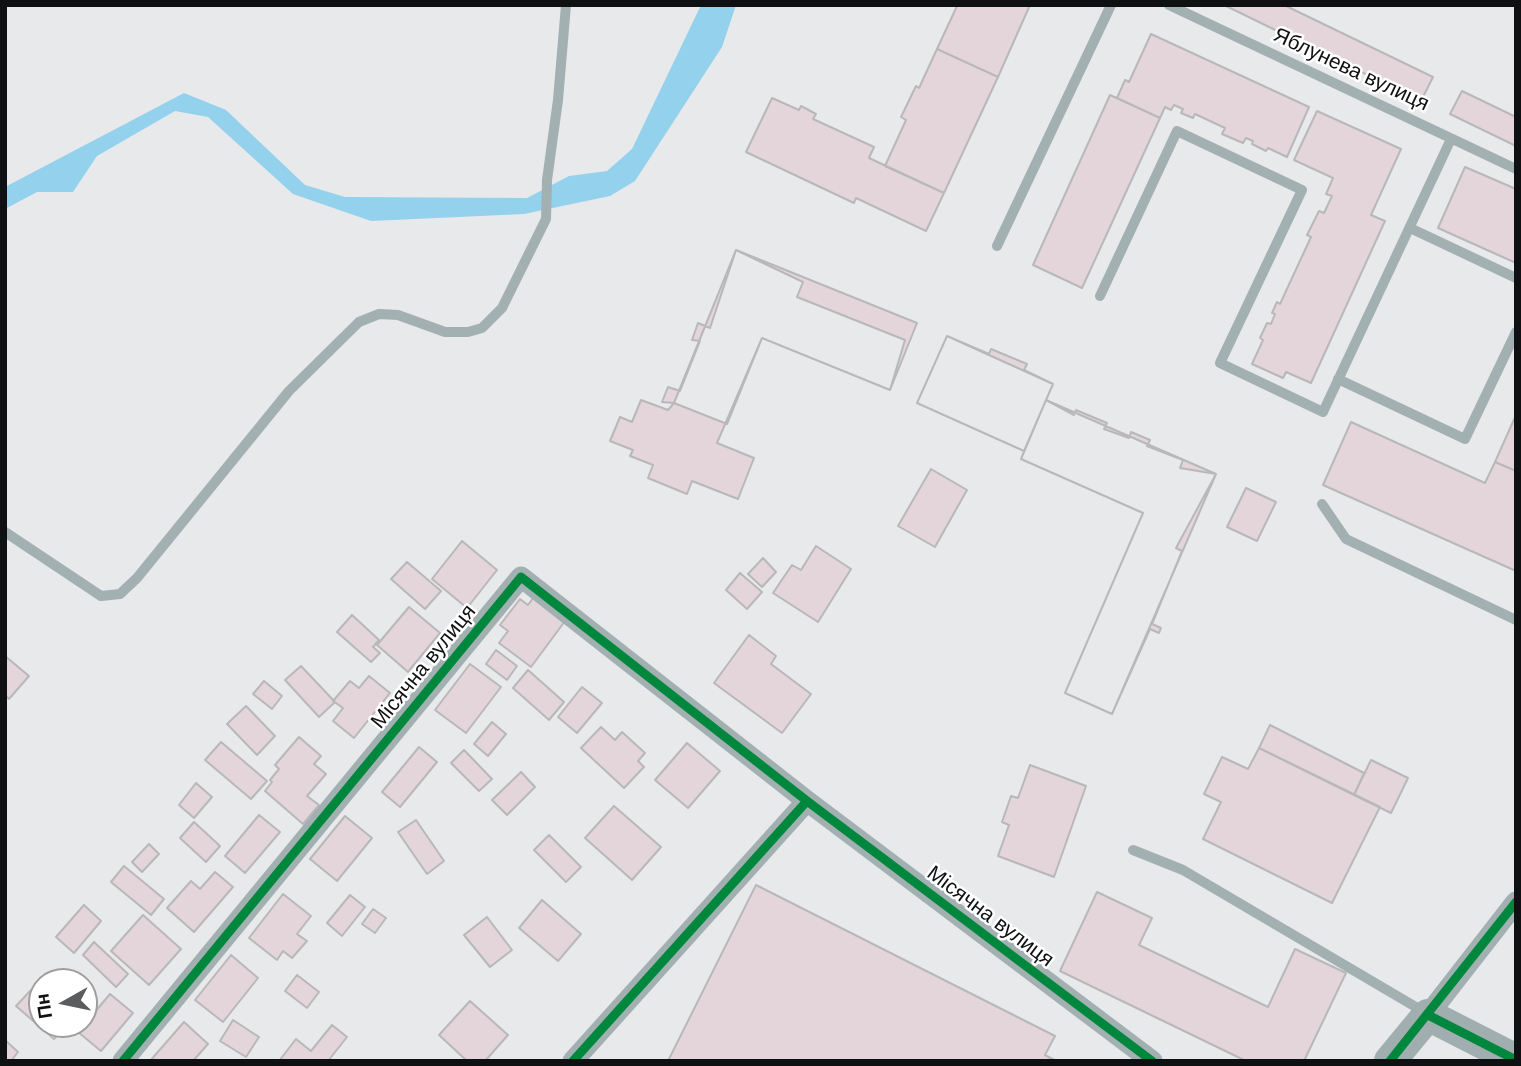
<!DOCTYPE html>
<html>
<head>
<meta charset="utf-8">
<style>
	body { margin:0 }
	#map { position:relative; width:1521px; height:1066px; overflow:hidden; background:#e8e9eb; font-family:Arial,sans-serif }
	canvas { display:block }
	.frame { position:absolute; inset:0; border:7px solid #0f1011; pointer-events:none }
	.north { position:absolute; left:28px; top:968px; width:70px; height:70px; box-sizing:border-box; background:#fff; border:2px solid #9f9fa0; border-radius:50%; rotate:261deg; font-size:19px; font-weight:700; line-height:28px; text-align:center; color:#0f1011 }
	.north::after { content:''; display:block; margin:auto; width:24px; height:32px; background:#5b5c5d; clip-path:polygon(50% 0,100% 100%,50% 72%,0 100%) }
</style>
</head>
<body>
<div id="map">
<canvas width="1521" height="1066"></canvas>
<div class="frame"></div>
<div class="north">Пн</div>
</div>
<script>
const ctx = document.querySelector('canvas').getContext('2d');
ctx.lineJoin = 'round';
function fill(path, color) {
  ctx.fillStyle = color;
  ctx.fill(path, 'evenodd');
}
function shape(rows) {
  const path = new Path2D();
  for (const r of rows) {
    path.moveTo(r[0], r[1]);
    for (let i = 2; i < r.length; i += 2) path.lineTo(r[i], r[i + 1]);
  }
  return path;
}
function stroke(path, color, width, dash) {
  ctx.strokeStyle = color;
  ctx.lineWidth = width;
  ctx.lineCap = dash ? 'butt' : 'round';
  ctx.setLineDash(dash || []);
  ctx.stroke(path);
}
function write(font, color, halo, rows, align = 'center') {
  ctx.font = font + ' Arial,sans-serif';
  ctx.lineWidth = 5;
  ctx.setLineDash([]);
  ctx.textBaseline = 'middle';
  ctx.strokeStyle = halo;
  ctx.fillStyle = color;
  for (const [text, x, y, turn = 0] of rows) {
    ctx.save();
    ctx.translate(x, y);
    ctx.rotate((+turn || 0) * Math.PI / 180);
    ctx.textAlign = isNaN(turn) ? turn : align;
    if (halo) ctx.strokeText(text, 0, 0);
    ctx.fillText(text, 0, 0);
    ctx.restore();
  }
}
fill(shape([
	[701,5,736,5,722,47,635,181,610,196,524,214,371,221,293,194,208,117,175,111,97,156,73,192,37,192,5,209,5,187,184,93,226,110,305,185,345,197,527,198,569,176,607,171,632,149]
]), '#93d1ed');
const building = shape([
	[955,5,1030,5,998,77,937,49,957,6,955,5],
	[1224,5,1284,5,1433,77,1421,101,1224,5],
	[1151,34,1309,107,1287,157,1268,148,1266,151,1252,144,1253,141,1246,138,1243,143,1222,134,1225,128,1195,114,1193,118,1181,113,1183,109,1174,105,1171,110,1165,107,1160,118,1117,98,1125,80,1129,82,1151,34],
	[937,49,998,77,944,193,885,166,906,120,901,117,916,86,919,88,937,49],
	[1462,91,1516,117,1516,146,1450,114,1462,91],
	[1110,95,1160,118,1082,288,1033,265,1110,95],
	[772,98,799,110,801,106,816,114,813,119,874,147,869,158,944,193,926,231,856,198,854,203,746,152,772,98],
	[1317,111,1401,149,1371,215,1385,221,1311,383,1286,372,1283,378,1252,364,1263,340,1260,338,1267,323,1271,324,1275,314,1272,313,1277,302,1280,304,1311,237,1307,235,1319,211,1324,213,1332,196,1326,194,1333,178,1294,160,1317,111],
	[1465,167,1516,189,1516,263,1438,228,1465,167],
	[736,250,803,282,797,297,905,340,890,390,762,338,717,443,754,458,738,499,692,481,687,494,648,478,653,465,630,456,633,450,610,441,620,417,632,422,641,400,668,410,674,403,662,402,668,387,680,391,700,341,692,340,698,323,710,328,736,250],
	[736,250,917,323,890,390,762,338,727,424,674,403,736,250],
	[947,336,989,354,991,349,1027,364,1024,370,1053,384,1046,400,1074,415,1076,410,1107,423,1104,429,1129,438,1131,432,1150,440,1147,446,1183,460,1180,468,1216,474,1176,548,1182,551,1152,624,1161,628,1159,633,1150,629,1112,714,1065,693,1143,513,1021,459,1024,451,917,403,947,336],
	[947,336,1053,384,1024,451,917,403,947,336],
	[1046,400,1216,474,1112,714,1065,693,1143,513,1021,459,1046,400],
	[1516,415,1516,471,1495,462,1516,415],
	[1351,422,1485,483,1495,462,1516,471,1516,571,1323,485,1351,422],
	[931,469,967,490,935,547,898,526,931,469],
	[1246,488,1276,502,1257,541,1227,527,1246,488],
	[462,541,497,570,467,608,432,579,462,541],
	[816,546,851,569,818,622,773,593,792,565,801,570,816,546],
	[763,558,776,572,762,587,748,574,763,558],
	[407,562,441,591,425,609,391,579,407,562],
	[740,573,762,592,747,609,726,590,740,573],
	[536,594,568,617,531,667,499,643,508,631,500,625,520,599,528,605,536,594],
	[409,607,440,633,408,672,377,645,409,607],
	[352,615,379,640,373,647,380,653,371,662,337,632,352,615],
	[749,635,776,656,771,664,811,694,782,733,714,683,749,635],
	[496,650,517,666,507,680,486,664,496,650],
	[5,656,29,676,9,699,5,695,5,656],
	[470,664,501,687,466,733,435,710,470,664],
	[301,666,335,702,319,717,285,680,301,666],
	[528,670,564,702,549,720,513,688,528,670],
	[369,676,390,693,354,738,333,721,343,708,333,701,350,681,359,688,369,676],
	[264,681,282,696,272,709,253,694,264,681],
	[582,687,602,703,577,733,558,717,582,687],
	[246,706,275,736,257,755,227,724,246,706],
	[492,722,506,734,488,756,474,744,492,722],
	[1270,725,1364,773,1354,795,1259,748,1270,725],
	[601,727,615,740,622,732,645,753,638,761,644,767,624,788,581,748,601,727],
	[299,737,321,756,314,764,326,774,307,796,319,805,303,824,265,791,272,782,270,780,279,769,275,765,299,737],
	[221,742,267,781,251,799,205,760,221,742],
	[687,743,720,771,688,808,655,780,687,743],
	[419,747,437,762,400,807,382,792,419,747],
	[1259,748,1380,807,1332,903,1203,839,1221,802,1204,794,1222,757,1248,769,1259,748],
	[464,750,492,779,479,791,451,763,464,750],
	[1371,760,1408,778,1391,813,1354,795,1371,760],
	[1030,765,1086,786,1054,877,998,856,1009,825,1002,822,1011,796,1018,798,1030,765],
	[521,772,535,787,507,815,492,800,521,772],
	[196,783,212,797,194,818,179,805,196,783],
	[614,806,661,847,632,880,585,838,614,806],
	[259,815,280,832,245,873,225,856,259,815],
	[345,816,372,838,337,881,310,859,345,816],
	[416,820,444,861,427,874,398,832,416,820],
	[194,822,220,846,206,862,180,838,194,822],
	[549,835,581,867,566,882,534,850,549,835],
	[149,844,159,854,142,872,132,862,149,844],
	[124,866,164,899,151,915,111,882,124,866],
	[215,872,233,887,194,932,167,908,191,881,200,889,215,872],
	[756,885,1055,1036,1045,1055,1056,1061,668,1061,756,885],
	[1097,892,1152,918,1139,945,1268,1007,1295,949,1346,973,1304,1061,1246,1061,1060,971,1097,892],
	[283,894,311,916,297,934,307,941,292,958,283,951,277,960,249,938,283,894],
	[350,895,365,907,342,936,327,923,350,895],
	[542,900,581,934,558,961,519,928,542,900],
	[84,905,101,921,74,953,56,937,84,905],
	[373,909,386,918,375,933,362,924,373,909],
	[143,915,181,949,149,985,111,951,143,915],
	[487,917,512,950,490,967,464,935,487,917],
	[94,942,128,974,116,987,83,955,94,942],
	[231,955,258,978,223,1022,195,1000,231,955],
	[297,975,319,992,307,1008,285,991,297,975],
	[31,990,42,999,42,1024,67,1024,54,1039,16,1006,31,990],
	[110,994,133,1013,101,1051,78,1032,110,994],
	[470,1001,508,1035,485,1061,467,1061,439,1035,470,1001],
	[233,1020,259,1037,246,1057,220,1041,233,1020],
	[184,1022,208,1044,193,1061,150,1061,184,1022],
	[332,1025,347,1037,328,1061,279,1061,296,1039,311,1051,332,1025],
	[5,1040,18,1052,11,1061,5,1061,5,1040]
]);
fill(building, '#e4d5da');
stroke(building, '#b8b8b9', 2);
stroke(shape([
	[1169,5,1516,169],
	[1410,228,1516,278],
	[997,246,1111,5],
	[1100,296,1177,131,1302,190,1220,363,1323,412,1451,139],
	[1338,379,1465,439,1516,332],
	[1322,504,1346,539,1516,620],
	[5,532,101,596,120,594,137,578,289,391,359,322,379,314,398,315,445,332,468,332,482,328,502,308,546,219,547,180,558,100,566,5],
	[1133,850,1183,870,1426,1013]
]), '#a3b0b1', 10);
stroke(shape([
	[1428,1015,1516,902],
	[123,1061,521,577,807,801,1152,1061],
	[573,1061,807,801]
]), '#a3b0b1', 21);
stroke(shape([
	[1390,1061,1428,1015,1516,1060]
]), '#a1aeb0', 32);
stroke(shape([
	[1428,1015,1516,1060],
	[123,1061,521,577,807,801,1152,1061],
	[573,1061,807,801],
	[1390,1061,1516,902]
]), '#00873e', 9);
write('21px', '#0f1011', '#fff', [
	["Яблунева вулиця",1351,70,25],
	["Місячна вулиця",424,667,-51],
	["Місячна вулиця",990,917,37]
]);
</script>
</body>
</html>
